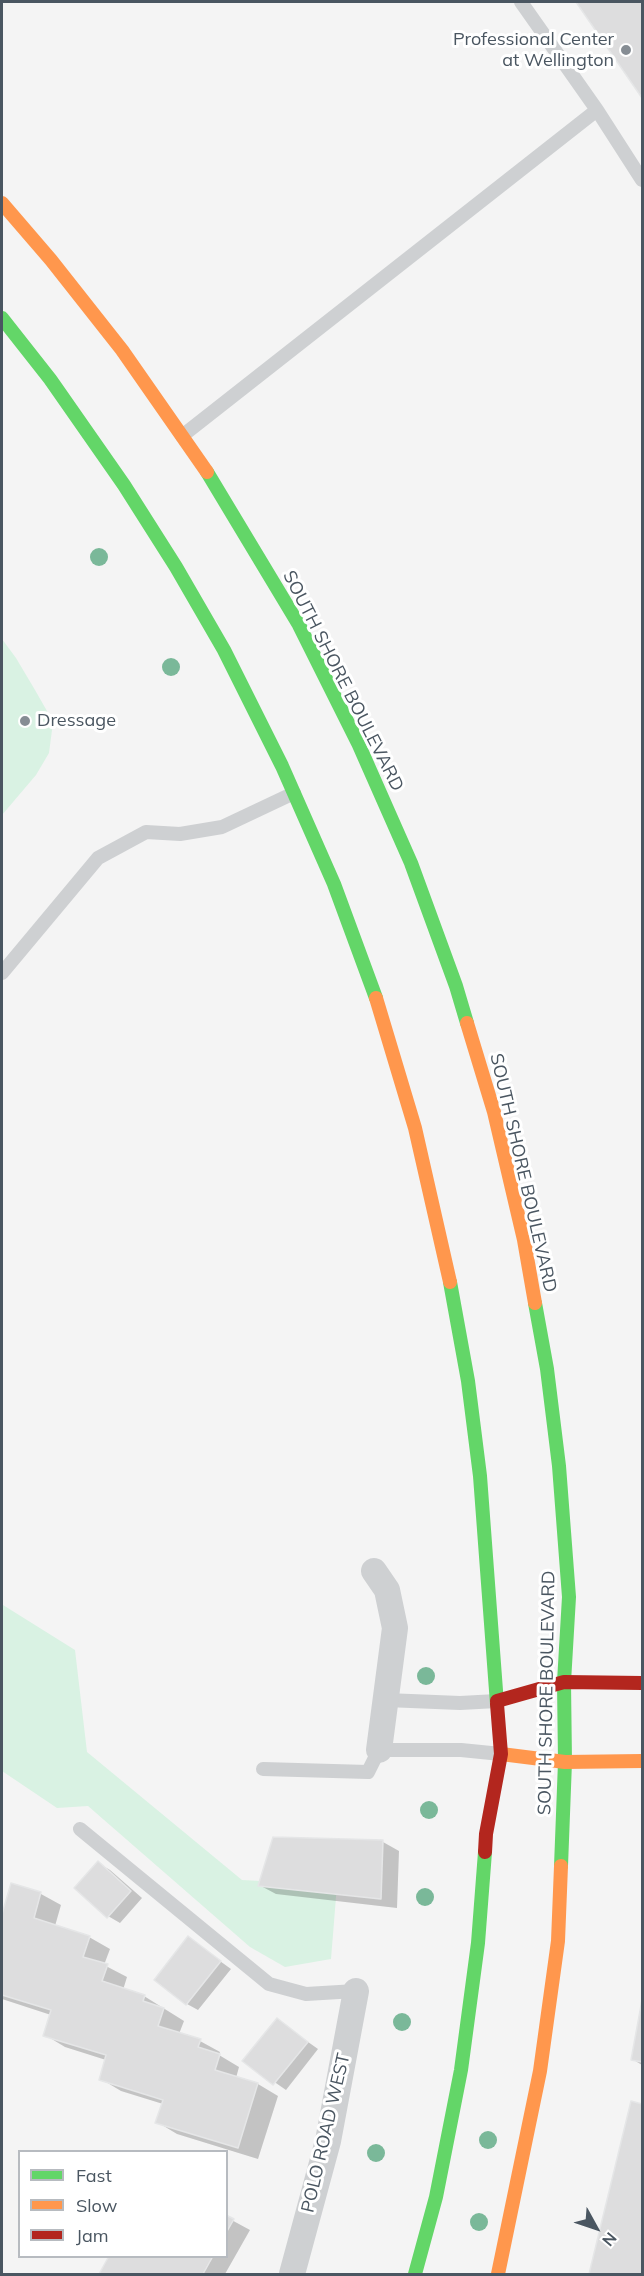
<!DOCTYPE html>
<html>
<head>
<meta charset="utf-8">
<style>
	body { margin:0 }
	#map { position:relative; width:644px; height:2276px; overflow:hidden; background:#f4f4f4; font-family:Mulish,sans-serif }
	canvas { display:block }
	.frame { position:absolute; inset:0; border:3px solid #4a5661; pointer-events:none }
	.legend { position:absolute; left:18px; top:2150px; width:210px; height:108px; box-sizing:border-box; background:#fff; border:2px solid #b7bbc0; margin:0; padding:8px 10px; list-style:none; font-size:18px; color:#4a5661 }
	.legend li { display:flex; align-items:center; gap:12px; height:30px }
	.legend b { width:30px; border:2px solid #b7bbc0 }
	.north { position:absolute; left:566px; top:2198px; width:60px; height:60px; -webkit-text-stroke:4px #fff; paint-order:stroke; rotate:130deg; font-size:16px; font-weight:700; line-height:24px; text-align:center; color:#4a5661 }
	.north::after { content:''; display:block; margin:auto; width:21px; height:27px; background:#4a5661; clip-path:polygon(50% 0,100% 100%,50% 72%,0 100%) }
</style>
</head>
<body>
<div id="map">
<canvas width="644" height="2276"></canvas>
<div class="frame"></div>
<ul class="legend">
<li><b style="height:8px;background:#63d668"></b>Fast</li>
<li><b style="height:8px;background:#ff974d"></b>Slow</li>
<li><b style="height:8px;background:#b3261e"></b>Jam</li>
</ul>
<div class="north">N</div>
</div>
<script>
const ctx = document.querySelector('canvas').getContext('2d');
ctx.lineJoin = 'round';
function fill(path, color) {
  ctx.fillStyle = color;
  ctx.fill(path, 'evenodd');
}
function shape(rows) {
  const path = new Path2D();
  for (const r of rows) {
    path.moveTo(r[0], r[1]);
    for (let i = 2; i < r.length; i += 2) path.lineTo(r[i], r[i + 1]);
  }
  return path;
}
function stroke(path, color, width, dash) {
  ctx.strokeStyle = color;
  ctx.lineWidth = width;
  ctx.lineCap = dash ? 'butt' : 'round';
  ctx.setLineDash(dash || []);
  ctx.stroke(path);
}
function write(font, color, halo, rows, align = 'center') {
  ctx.font = font + ' Mulish,sans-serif';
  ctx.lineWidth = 6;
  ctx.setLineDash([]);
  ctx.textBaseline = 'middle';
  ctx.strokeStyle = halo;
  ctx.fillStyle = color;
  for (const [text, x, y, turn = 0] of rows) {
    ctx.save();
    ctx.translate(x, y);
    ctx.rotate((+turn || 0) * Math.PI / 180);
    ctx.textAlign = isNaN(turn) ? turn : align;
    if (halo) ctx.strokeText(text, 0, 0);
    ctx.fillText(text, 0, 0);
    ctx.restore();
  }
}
fill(shape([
	[2,639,16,658,35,690,47,711,52,730,49,753,36,775,2,815],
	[3,1605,75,1650,87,1752,242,1880,337,1885,331,1959,285,1967,250,1947,88,1806,57,1808,2,1771]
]), '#d9f2e3');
fill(shape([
	[578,2,642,2,642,95],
	[383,1842,399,1851,397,1908,276,1894,259,1885],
	[98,1863,110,1870,142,1898,120,1923,108,1916],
	[12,1885,41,1894,61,1905,55,1926,89,1937,110,1949,104,1965,127,1977,123,1990,144,1996,184,2021,179,2034,200,2041,220,2052,219,2055,239,2067,236,2078,258,2084,278,2096,258,2159,177,2134,157,2122,163,2104,121,2091,101,2079,106,2060,65,2047,45,2035,51,2015,2,1999,2,1919],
	[188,1938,231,1969,198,2010,187,2004],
	[642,2009,642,2065,632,2059],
	[277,2020,318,2049,286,2090,244,2061],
	[632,2103,642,2105,642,2274,590,2274],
	[226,2217,250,2230,225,2274,101,2274,111,2256,226,2256]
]), '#0003');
const building = shape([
	[576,2,642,2,642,98,576,2],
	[273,1837,383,1840,381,1899,258,1886,273,1837],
	[98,1861,131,1891,107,1918,74,1888,98,1861],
	[11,1883,41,1892,34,1918,90,1936,83,1957,108,1964,102,1981,145,1995,143,2001,164,2008,158,2026,201,2039,198,2047,220,2054,215,2070,258,2083,238,2148,155,2123,163,2100,99,2080,106,2055,43,2036,51,2010,2,1995,2,1914,11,1883],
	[188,1936,221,1961,186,2005,154,1980,188,1936],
	[642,2000,642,2062,631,2060,642,2000],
	[277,2018,308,2042,273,2085,242,2061,277,2018],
	[631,2101,642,2104,642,2274,589,2274,631,2101],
	[226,2215,234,2219,226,2233,226,2215],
	[109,2256,213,2256,203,2274,99,2274,109,2256]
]);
fill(building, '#ddddde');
stroke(building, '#e5e6e7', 1.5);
stroke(shape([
	[521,2,597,110,642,180],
	[182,436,597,110],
	[2,973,98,858,146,832,180,834,222,827,294,793],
	[386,1700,460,1703,497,1701],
	[263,1769,368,1772,379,1750,461,1750,501,1754],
	[80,1829,269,1984,306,1994,356,1991]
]), '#ced0d2', 14);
stroke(shape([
	[374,1571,387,1590,395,1628,379,1750],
	[292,2274,328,2141,356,1991]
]), '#ced0d2', 26);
stroke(shape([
	[2,318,50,379,124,485,176,567,224,650,282,766,334,884,376,998],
	[207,472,299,625,358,743,411,863,456,986,467,1023],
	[450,1282,468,1381,480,1476,497,1704],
	[535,1303,547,1369,559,1466,569,1597,564,1682,565,1762,561,1866],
	[415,2274,436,2197,461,2070,478,1943,485,1852]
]), '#63d668', 14);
stroke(shape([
	[2,203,51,260,122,350,207,472],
	[376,998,415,1128,450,1282],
	[467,1023,494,1112,524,1240,535,1303],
	[501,1754,565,1762,642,1761],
	[498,2274,540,2071,558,1941,561,1866]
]), '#ff974d', 14);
stroke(shape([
	[497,1701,564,1682,642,1683],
	[485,1852,486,1834,501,1754,497,1704]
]), '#b3261e', 14);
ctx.fillStyle = '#7ab899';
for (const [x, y] of [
	[99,557],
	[171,667],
	[426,1676],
	[429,1810],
	[425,1897],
	[402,2022],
	[488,2140],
	[376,2153],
	[479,2222]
]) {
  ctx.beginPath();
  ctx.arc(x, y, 9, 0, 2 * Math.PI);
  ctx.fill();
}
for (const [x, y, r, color] of [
	[626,50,6,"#868d94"],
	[25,721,6,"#868d94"]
]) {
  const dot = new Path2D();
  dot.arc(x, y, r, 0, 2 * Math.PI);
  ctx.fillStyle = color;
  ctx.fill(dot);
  stroke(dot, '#fff', 2);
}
write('18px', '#4a5661', '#fff', [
	["Professional Center",614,40],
	["at Wellington",614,61],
	["Dressage",37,721,"left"]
], 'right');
write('18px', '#4a5661', '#fff', [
	["SOUTH SHORE BOULEVARD",343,681,63],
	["SOUTH SHORE BOULEVARD",523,1173,77],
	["SOUTH SHORE BOULEVARD",547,1693,-89],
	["POLO ROAD WEST",326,2133,-77]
]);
</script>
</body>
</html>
